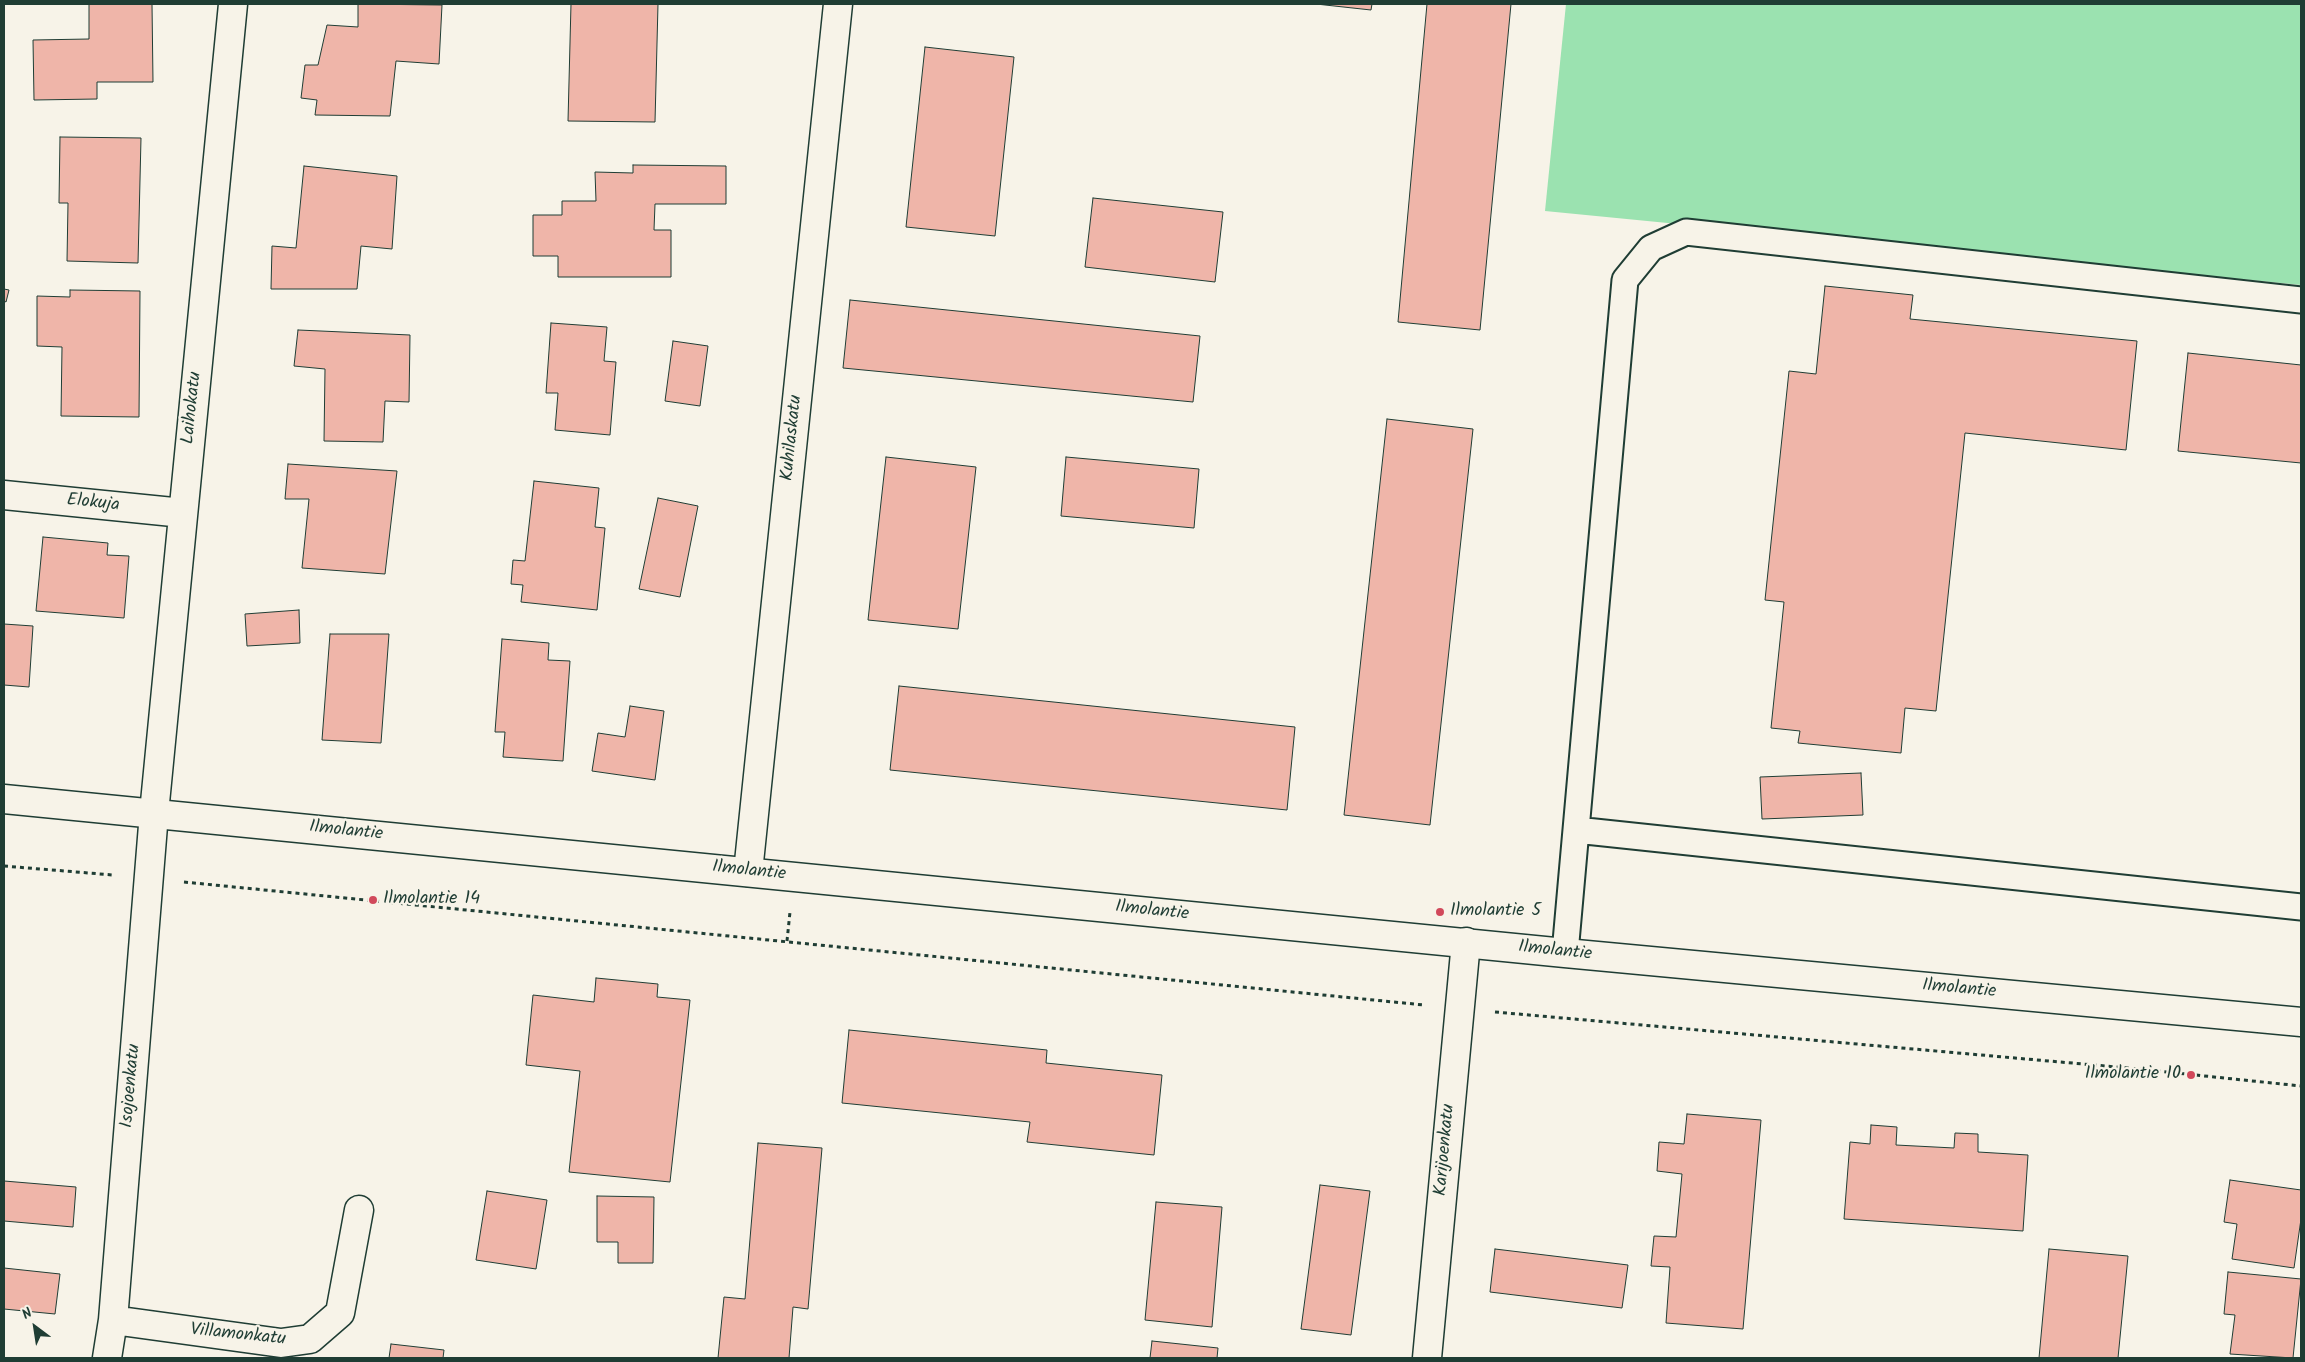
<!DOCTYPE html>
<html>
<head>
<meta charset="utf-8">
<style>
	body { margin:0 }
	#map { position:relative; width:2305px; height:1362px; overflow:hidden; background:#f7f3e8; font-family:Kalam,sans-serif }
	canvas { display:block }
	.frame { position:absolute; inset:0; border:5px solid #1f3d34; pointer-events:none }
	.north { position:absolute; left:10px; top:1302px; width:50px; height:50px; -webkit-text-stroke:4px #f7f3e8; paint-order:stroke; rotate:329deg; font-size:14px; font-weight:700; line-height:20px; text-align:center; color:#1f3d34 }
	.north::after { content:''; display:block; margin:auto; width:18px; height:22px; background:#1f3d34; clip-path:polygon(50% 0,100% 100%,50% 72%,0 100%) }
</style>
</head>
<body>
<div id="map">
<canvas width="2305" height="1362"></canvas>
<div class="frame"></div>
<div class="north">N</div>
</div>
<script>
const ctx = document.querySelector('canvas').getContext('2d');
ctx.lineJoin = 'round';
function fill(path, color) {
  ctx.fillStyle = color;
  ctx.fill(path, 'evenodd');
}
function shape(rows) {
  const path = new Path2D();
  for (const r of rows) {
    path.moveTo(r[0], r[1]);
    for (let i = 2; i < r.length; i += 2) path.lineTo(r[i], r[i + 1]);
  }
  return path;
}
function stroke(path, color, width, dash) {
  ctx.strokeStyle = color;
  ctx.lineWidth = width;
  ctx.lineCap = dash ? 'butt' : 'round';
  ctx.setLineDash(dash || []);
  ctx.stroke(path);
}
function write(font, color, halo, rows, align = 'center') {
  ctx.font = font + ' Kalam,sans-serif';
  ctx.lineWidth = 4.5;
  ctx.setLineDash([]);
  ctx.textBaseline = 'middle';
  ctx.strokeStyle = halo;
  ctx.fillStyle = color;
  for (const [text, x, y, turn = 0] of rows) {
    ctx.save();
    ctx.translate(x, y);
    ctx.rotate((+turn || 0) * Math.PI / 180);
    ctx.textAlign = isNaN(turn) ? turn : align;
    if (halo) ctx.strokeText(text, 0, 0);
    ctx.fillText(text, 0, 0);
    ctx.restore();
  }
}
fill(shape([
	[1566,4,2301,4,2301,285,1545,211]
]), '#9be2b0');
const building = shape([
	[89,4,152,4,153,82,97,82,97,99,34,100,33,40,89,39,89,4],
	[358,4,442,5,439,64,396,61,390,116,315,115,317,100,301,98,305,65,318,65,327,25,358,27,358,4],
	[571,4,658,4,655,122,568,121,571,4],
	[1316,4,1372,4,1371,10,1316,4],
	[1427,4,1511,4,1480,330,1398,322,1427,4],
	[925,47,1014,57,995,236,906,227,925,47],
	[60,137,141,138,138,263,67,261,68,203,59,203,60,137],
	[633,165,726,166,726,204,655,204,654,230,671,230,671,277,558,277,558,256,533,256,533,215,562,215,562,201,596,201,595,172,633,173,633,165],
	[304,166,397,176,392,249,361,246,357,289,271,289,272,246,296,248,304,166],
	[1093,198,1223,212,1215,282,1085,267,1093,198],
	[1825,286,1913,295,1910,319,2137,341,2126,450,1965,433,1936,711,1905,708,1901,753,1798,743,1800,731,1771,728,1784,602,1765,600,1789,371,1816,374,1825,286],
	[4,289,9,290,6,302,4,301,4,289],
	[70,290,140,291,139,417,61,416,62,347,37,346,37,296,70,297,70,290],
	[850,300,1200,336,1193,402,843,368,850,300],
	[551,323,607,327,604,361,616,362,610,435,555,430,558,393,546,393,551,323],
	[298,330,410,335,409,402,385,401,383,442,324,441,325,369,294,366,298,330],
	[673,341,708,346,700,406,665,401,673,341],
	[2188,353,2301,365,2301,463,2178,451,2188,353],
	[1387,419,1473,429,1430,825,1344,815,1387,419],
	[886,457,976,467,958,629,868,620,886,457],
	[1066,457,1199,469,1194,528,1061,516,1066,457],
	[288,464,397,471,385,574,302,568,309,499,285,499,288,464],
	[534,481,599,488,595,527,605,528,597,610,521,602,523,585,511,584,513,560,525,561,534,481],
	[658,498,698,506,680,597,639,589,658,498],
	[43,537,108,543,107,555,129,556,124,618,36,611,43,537],
	[299,610,300,643,247,646,245,614,299,610],
	[4,624,33,626,29,687,4,685,4,624],
	[330,634,389,634,381,743,322,740,330,634],
	[502,639,549,643,548,660,570,661,563,761,503,757,505,732,495,732,502,639],
	[899,686,1295,727,1287,810,890,770,899,686],
	[630,706,664,711,655,780,592,771,598,733,625,737,630,706],
	[1861,773,1863,815,1762,819,1760,777,1861,773],
	[596,978,658,984,657,997,690,1000,670,1182,569,1172,580,1071,526,1065,533,995,594,1002,596,978],
	[849,1030,1047,1050,1046,1063,1162,1075,1154,1155,1027,1142,1030,1122,842,1103,849,1030],
	[1687,1114,1761,1120,1743,1329,1666,1323,1670,1267,1651,1266,1654,1236,1676,1237,1682,1174,1657,1171,1659,1142,1684,1144,1687,1114],
	[1871,1125,1897,1127,1896,1145,1954,1148,1955,1133,1978,1134,1978,1152,2028,1155,2023,1231,1844,1219,1850,1142,1870,1144,1871,1125],
	[758,1143,822,1148,808,1309,793,1307,789,1358,718,1358,724,1297,745,1299,758,1143],
	[2230,1180,2301,1190,2301,1219,2294,1268,2232,1259,2237,1224,2224,1222,2230,1180],
	[4,1181,76,1187,73,1227,4,1221,4,1181],
	[1320,1185,1370,1191,1351,1335,1301,1329,1320,1185],
	[487,1191,547,1200,536,1269,476,1260,487,1191],
	[597,1196,654,1197,653,1263,618,1263,618,1242,597,1242,597,1196],
	[1156,1202,1222,1207,1212,1327,1145,1320,1156,1202],
	[1495,1249,1628,1265,1622,1308,1490,1292,1495,1249],
	[2049,1249,2128,1256,2118,1358,2039,1358,2049,1249],
	[4,1268,60,1274,55,1314,4,1309,4,1268],
	[2228,1272,2301,1279,2293,1358,2230,1354,2235,1315,2224,1314,2228,1272],
	[1152,1341,1218,1348,1217,1358,1150,1358,1152,1341],
	[391,1344,444,1350,443,1358,389,1358,391,1344]
]);
fill(building, '#efb5a9');
stroke(building, '#1f3d34', 1);
const service = shape([
	[1576,830,2301,907],
	[1565,953,1625,280,1651,248,1686,232,2301,300]
]);
const minor = shape([
	[4,495,183,513],
	[748,872,838,4],
	[113,1320,281,1343,310,1339,340,1313,359,1210],
	[107,1358,113,1320,154,813,233,4],
	[1427,1358,1466,942]
]);
const tertiary = shape([
	[4,799,1565,953,2301,1022]
]);
stroke(service, '#1f3d34', 29);
stroke(minor, '#1f3d34', 31);
stroke(tertiary, '#1f3d34', 31);
stroke(shape([
	[4,866,113,875],
	[184,882,1424,1005],
	[787,941,790,912],
	[1495,1012,2128,1068,2301,1086]
]), '#1f3d34', 3, [4, 4]);
stroke(service, '#f7f3e8', 25);
stroke(minor, '#f7f3e8', 28);
stroke(tertiary, '#f7f3e8', 28);
for (const [x, y, r, color] of [
	[373,900,5,"#d1495b"],
	[1440,912,5,"#d1495b"],
	[2191,1075,5,"#d1495b"]
]) {
  const dot = new Path2D();
  dot.arc(x, y, r, 0, 2 * Math.PI);
  ctx.fillStyle = color;
  ctx.fill(dot);
  stroke(dot, '#f7f3e8', 2);
}
write('18px', '#1f3d34', '#f7f3e8', [
	["Laihokatu",193,408,-84],
	["Kuhilaskatu",793,438,-84],
	["Elokuja",93,504,6],
	["Ilmolantie",346,832,6],
	["Ilmolantie",749,872,6],
	["Ilmolantie",1152,912,6],
	["Ilmolantie",1555,952,6],
	["Ilmolantie",1959,990,5],
	["Isojoenkatu",132,1086,-85],
	["Karijoenkatu",1446,1150,-85],
	["Villamonkatu",238,1336,6]
]);
write('18px', '#1f3d34', '#f7f3e8', [
	["Ilmolantie 14",383,900],
	["Ilmolantie 5",1450,912],
	["Ilmolantie 10",2181,1075,"right"]
], 'left');
</script>
</body>
</html>
